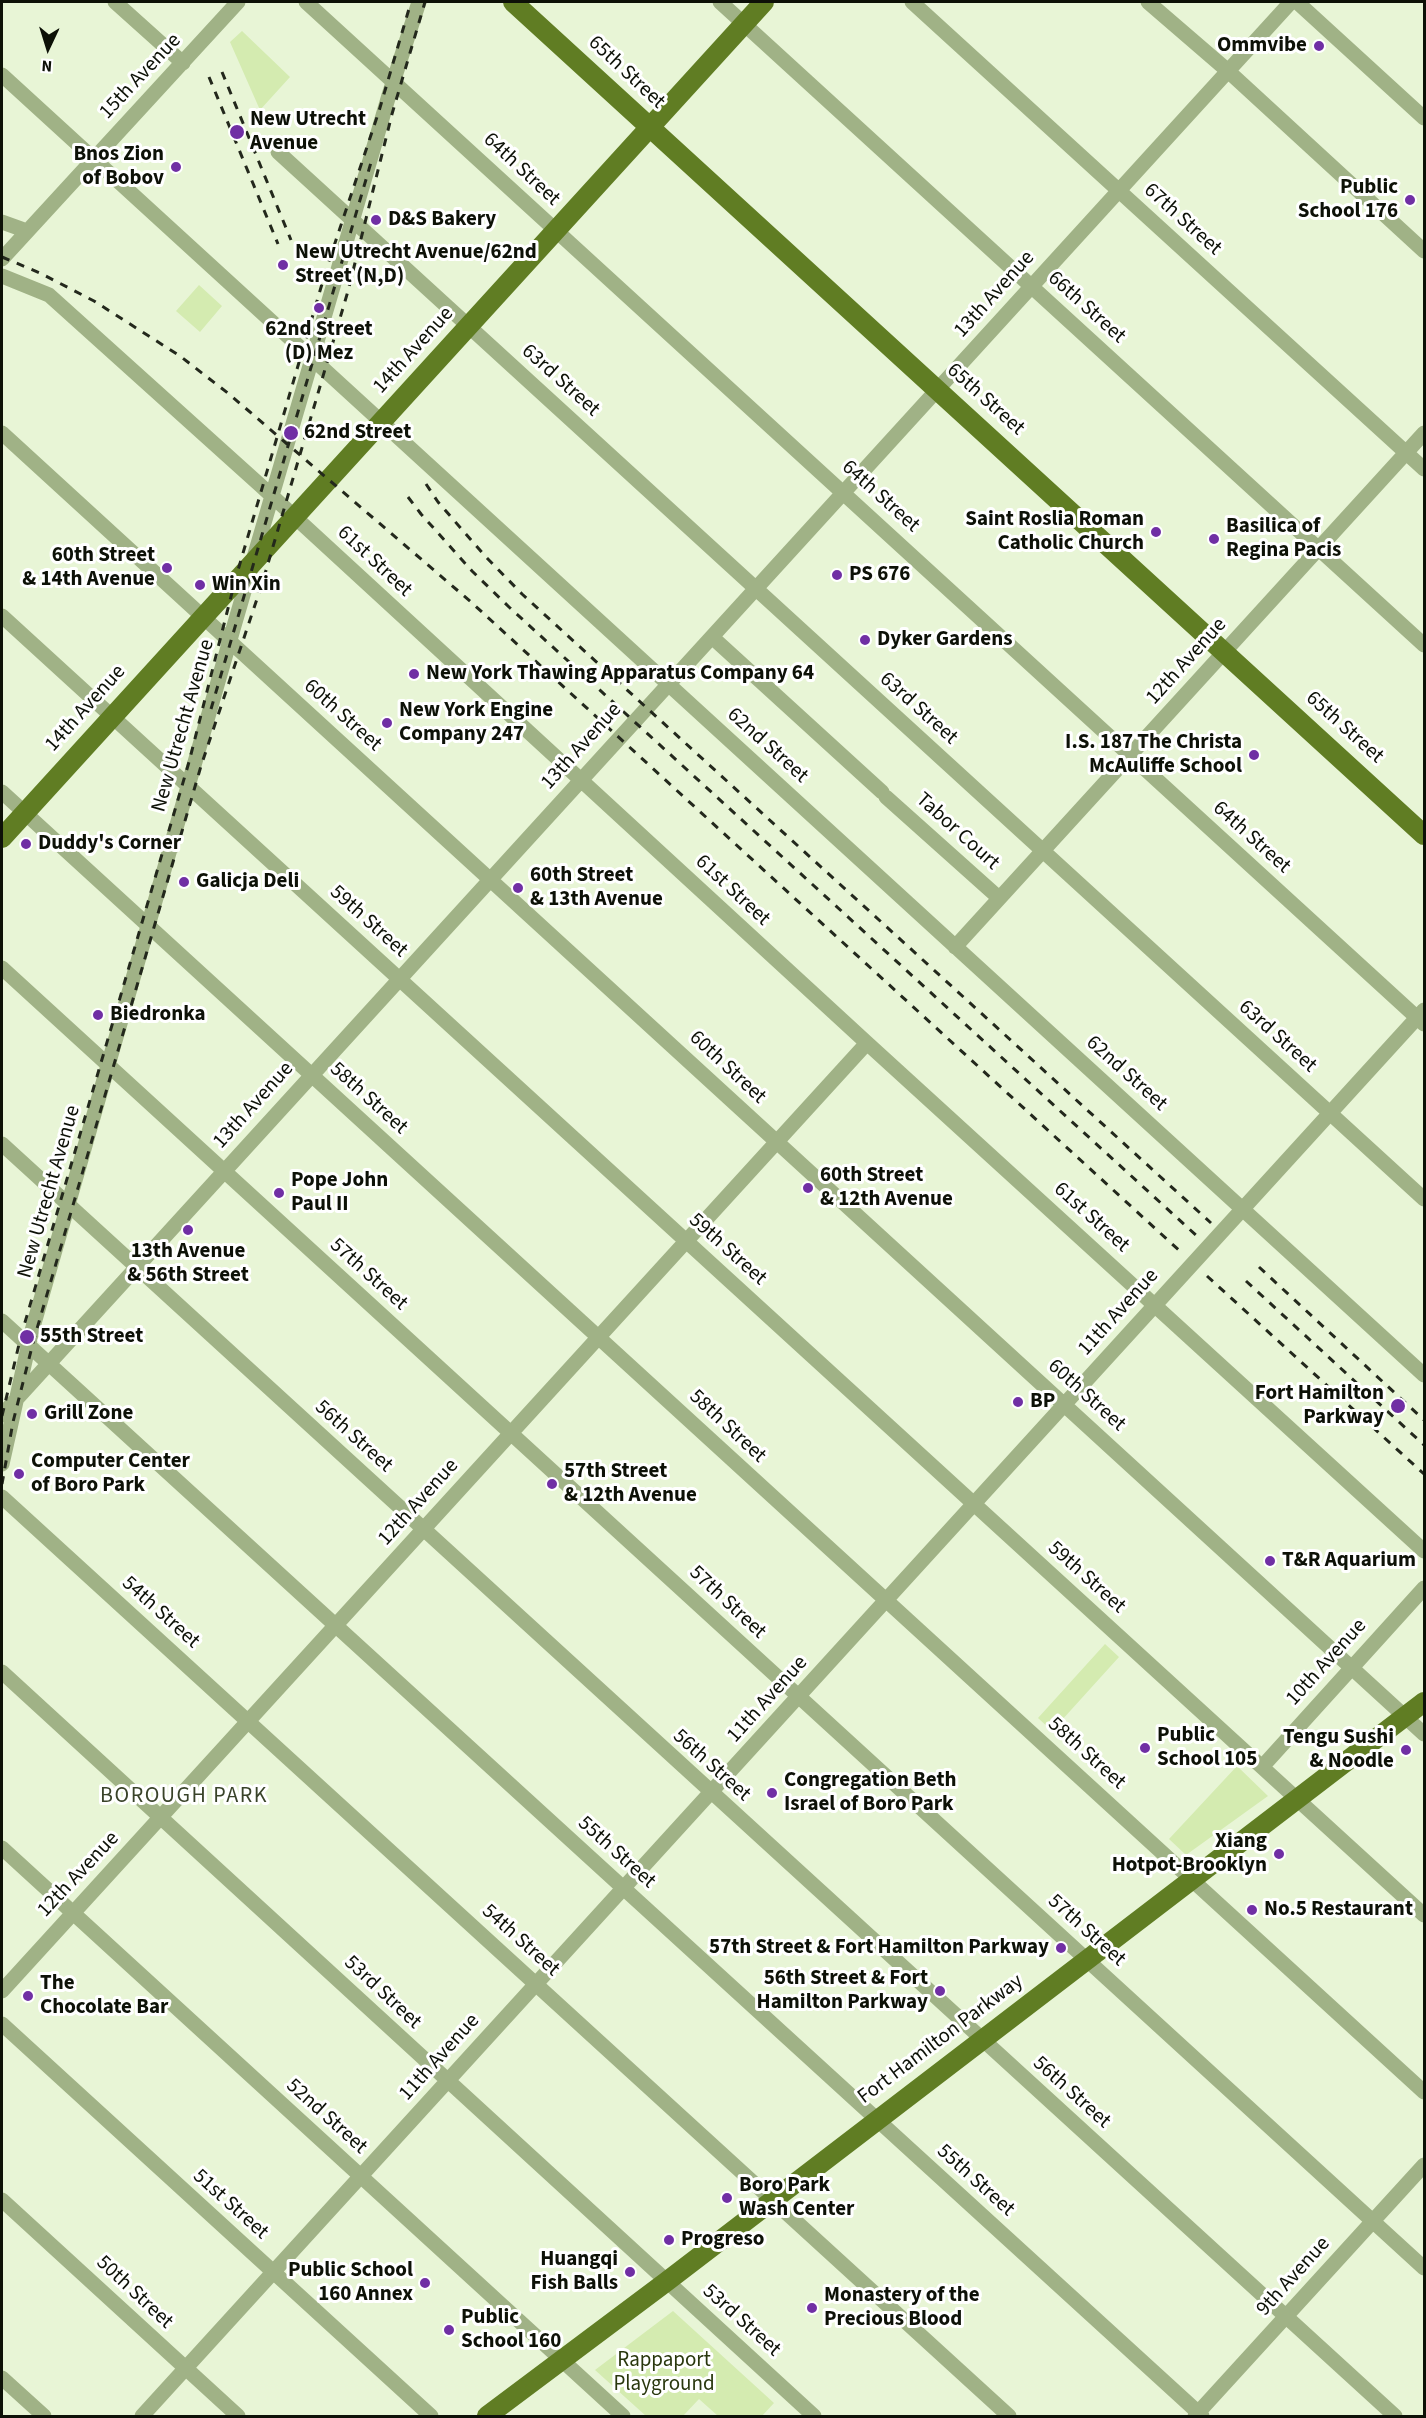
<!DOCTYPE html>
<html>
<head>
<meta charset="utf-8">
<style>
  body { margin:0 }
  #map { position:relative; width:1426px; height:2418px; overflow:hidden; background:#e8f5d6; font-family:"Source Sans 3",sans-serif }
  canvas { display:block }
  .frame { position:absolute; inset:0; border:3px solid #0d1107; pointer-events:none }
  .north { position:absolute; left:18px; top:18px; width:60px; height:60px; -webkit-text-stroke:4px #fff; paint-order:stroke; rotate:184deg; font-size:16px; font-weight:700; line-height:24px; text-align:center; color:#0d1107 }
  .north::after { content:''; display:block; margin:auto; width:21px; height:27px; background:#0d1107; clip-path:polygon(50% 0,100% 100%,50% 72%,0 100%) }
</style>
</head>
<body>
<div id="map">
<canvas width="1426" height="2418"></canvas>
<div class="frame"></div>
<div class="north">N</div>
</div>
<script>
const ctx = document.querySelector('canvas').getContext('2d');
ctx.lineJoin = 'round';
function paint(path, color) { ctx.fillStyle = color; ctx.fill(path, 'evenodd'); }
const toPath = rows => new Path2D(rows.map(r => 'M' + r).join(''));
function trace(path, color, width, dash) { ctx.strokeStyle = color; ctx.lineWidth = width; ctx.lineCap = dash ? 'butt' : 'round'; ctx.setLineDash(dash || []); ctx.stroke(path); }
function write(font, color, halo, rows, align = 'center') {
  ctx.font = font + ' "Source Sans 3",sans-serif'; ctx.lineWidth = 6; ctx.setLineDash([]); ctx.textBaseline = 'middle'; ctx.strokeStyle = halo; ctx.fillStyle = color; for (const [text, x, y, turn = 0] of rows) {
    ctx.save(); ctx.translate(x, y); ctx.rotate((+turn || 0) * Math.PI / 180); ctx.textAlign = isNaN(turn) ? turn : align; if (halo) ctx.strokeText(text, 0, 0); ctx.fillText(text, 0, 0); ctx.restore();
  }
}
paint(toPath([
  [242,31,290,77,260,110,230,42],
  [199,285,222,306,200,332,176,311],
  [1105,1644,1119,1657,1052,1731,1038,1718],
  [1237,1766,1268,1796,1186,1855,1169,1839],
  [673,2311,774,2403,762,2416,718,2416,699,2399,683,2416,646,2416,595,2370]
]), '#d4ebb0');
trace(toPath([
  [115,2,183,63],
  [306,2,1424,1024],
  [720,2,1424,645],
  [912,2,1424,469],
  [1148,2,1228,71,1424,251],
  [1297,2,1424,118],
  [2,75,1424,1375],
  [278,152,1424,1199],
  [2,222,27,231],
  [2,259,238,2],
  [2,276,49,295,260,485,867,1043,1424,1551],
  [2,433,1424,1734],
  [2,616,1424,1915],
  [712,637,882,792],
  [2,792,1424,2092],
  [886,797,999,898],
  [955,947,1424,433],
  [2,968,1424,2268],
  [2,1144,1395,2416],
  [2,1321,1202,2416],
  [2,1415,1291,2],
  [2,1464,31,1334,234,626,389,95,419,2],
  [2,1497,1009,2416],
  [2,1672,814,2416],
  [1262,1767,1424,1588],
  [2,1848,623,2416],
  [2,1991,867,1043],
  [2,2024,431,2416],
  [2,2200,238,2416],
  [2,2378,44,2416],
  [142,2416,1424,1010],
  [1195,2416,1424,2165]
]), '#a0b286', 15);
trace(toPath([
  [513,2,1424,835],
  [2,838,764,2],
  [487,2416,666,2282,1424,1702]
]), '#607d23', 20);
trace(toPath([
  [222,72,291,240],
  [209,77,278,244],
  [2,257,40,273,94,301,180,356,229,394,471,602,1182,1253],
  [426,484,438,502,486,557,522,594,1211,1223],
  [408,497,421,514,472,571,509,607,1198,1237],
  [211,709,372,159],
  [1259,1267,1424,1420],
  [1207,1276,1424,1474],
  [1246,1281,1424,1445],
  [2,1416,21,1336,189,762,236,577,327,267,379,111,411,2],
  [2,1484,13,1422,34,1339,201,766,262,584,348,291,392,114,425,2]
]), '#23281c', 3, [8, 8]);
for (const [x, y, r, color] of [
  [1319,46,6,"#702fa4"],
  [237,132,8,"#702fa4"],
  [176,167,6,"#702fa4"],
  [1410,200,6,"#702fa4"],
  [376,220,6,"#702fa4"],
  [283,265,6,"#702fa4"],
  [319,308,6,"#702fa4"],
  [291,433,8,"#702fa4"],
  [1156,532,6,"#702fa4"],
  [1214,539,6,"#702fa4"],
  [167,568,6,"#702fa4"],
  [837,575,6,"#702fa4"],
  [200,585,6,"#702fa4"],
  [865,640,6,"#702fa4"],
  [414,674,6,"#702fa4"],
  [387,723,6,"#702fa4"],
  [1254,755,6,"#702fa4"],
  [26,844,6,"#702fa4"],
  [184,882,6,"#702fa4"],
  [518,888,6,"#702fa4"],
  [98,1015,6,"#702fa4"],
  [808,1188,6,"#702fa4"],
  [279,1193,6,"#702fa4"],
  [188,1230,6,"#702fa4"],
  [27,1337,8,"#702fa4"],
  [1018,1402,6,"#702fa4"],
  [1398,1406,8,"#702fa4"],
  [32,1414,6,"#702fa4"],
  [19,1474,6,"#702fa4"],
  [552,1484,6,"#702fa4"],
  [1270,1561,6,"#702fa4"],
  [1145,1748,6,"#702fa4"],
  [1406,1750,6,"#702fa4"],
  [772,1793,6,"#702fa4"],
  [1279,1854,6,"#702fa4"],
  [1252,1910,6,"#702fa4"],
  [1061,1948,6,"#702fa4"],
  [940,1991,6,"#702fa4"],
  [28,1996,6,"#702fa4"],
  [727,2198,6,"#702fa4"],
  [669,2240,6,"#702fa4"],
  [630,2272,6,"#702fa4"],
  [425,2283,6,"#702fa4"],
  [812,2308,6,"#702fa4"],
  [449,2330,6,"#702fa4"]
]) { const dot = new Path2D(); dot.arc(x, y, r, 0, 2 * Math.PI); ctx.fillStyle = color; ctx.fill(dot); trace(dot, '#fff', 2); }
write('bold 21px', '#0d1107', '#fff', [
  ["Ommvibe",1307,46,"right"],
  ["New Utrecht",250,120],
  ["Avenue",250,144],
  ["Bnos Zion",164,155,"right"],
  ["of Bobov",164,179,"right"],
  ["Public",1398,188,"right"],
  ["School 176",1398,212,"right"],
  ["D&S Bakery",388,220],
  ["New Utrecht Avenue/62nd",295,253],
  ["Street (N,D)",295,277],
  ["62nd Street",319,330,"center"],
  ["(D) Mez",319,354,"center"],
  ["62nd Street",304,433],
  ["Saint Roslia Roman",1144,520,"right"],
  ["Catholic Church",1144,544,"right"],
  ["Basilica of",1226,527],
  ["Regina Pacis",1226,551],
  ["60th Street",155,556,"right"],
  ["& 14th Avenue",155,580,"right"],
  ["PS 676",849,575],
  ["Win Xin",212,585],
  ["Dyker Gardens",877,640],
  ["New York Thawing Apparatus Company 64",426,674],
  ["New York Engine",399,711],
  ["Company 247",399,735],
  ["I.S. 187 The Christa",1242,743,"right"],
  ["McAuliffe School",1242,767,"right"],
  ["Duddy's Corner",38,844],
  ["60th Street",530,876],
  ["& 13th Avenue",530,900],
  ["Galicja Deli",196,882],
  ["Biedronka",110,1015],
  ["60th Street",820,1176],
  ["& 12th Avenue",820,1200],
  ["Pope John",291,1181],
  ["Paul II",291,1205],
  ["13th Avenue",188,1252,"center"],
  ["& 56th Street",188,1276,"center"],
  ["55th Street",40,1337],
  ["Fort Hamilton",1384,1394,"right"],
  ["Parkway",1384,1418,"right"],
  ["BP",1030,1402],
  ["Grill Zone",44,1414],
  ["Computer Center",31,1462],
  ["of Boro Park",31,1486],
  ["57th Street",564,1472],
  ["& 12th Avenue",564,1496],
  ["T&R Aquarium",1282,1561],
  ["Public",1157,1736],
  ["School 105",1157,1760],
  ["Tengu Sushi",1394,1738,"right"],
  ["& Noodle",1394,1762,"right"],
  ["Congregation Beth",784,1781],
  ["Israel of Boro Park",784,1805],
  ["Xiang",1267,1842,"right"],
  ["Hotpot-Brooklyn",1267,1866,"right"],
  ["No.5 Restaurant",1264,1910],
  ["57th Street & Fort Hamilton Parkway",1049,1948,"right"],
  ["56th Street & Fort",928,1979,"right"],
  ["Hamilton Parkway",928,2003,"right"],
  ["The",40,1984],
  ["Chocolate Bar",40,2008],
  ["Boro Park",739,2186],
  ["Wash Center",739,2210],
  ["Progreso",681,2240],
  ["Huangqi",618,2260,"right"],
  ["Fish Balls",618,2284,"right"],
  ["Public School",413,2271,"right"],
  ["160 Annex",413,2295,"right"],
  ["Monastery of the",824,2296],
  ["Precious Blood",824,2320],
  ["Public",461,2318],
  ["School 160",461,2342]
], 'left');
write('21px', '#0d1107', '#fff', [
  ["65th Street",626,73,43],
  ["15th Avenue",141,77,-47],
  ["64th Street",521,170,43],
  ["67th Street",1182,220,42],
  ["13th Avenue",995,295,-48],
  ["66th Street",1086,308,42],
  ["14th Avenue",414,351,-48],
  ["63rd Street",560,381,42],
  ["65th Street",985,400,42],
  ["64th Street",880,497,42],
  ["61st Street",374,562,43],
  ["12th Avenue",1187,662,-48],
  ["14th Avenue",86,709,-48],
  ["63rd Street",918,709,42],
  ["60th Street",342,716,42],
  ["New Utrecht Avenue",184,726,-74],
  ["65th Street",1344,728,42],
  ["62nd Street",767,746,42],
  ["13th Avenue",582,747,-48],
  ["Tabor Court",957,832,42],
  ["64th Street",1251,838,42],
  ["61st Street",732,891,43],
  ["59th Street",368,922,42],
  ["63rd Street",1277,1037,42],
  ["60th Street",727,1068,43],
  ["62nd Street",1126,1074,42],
  ["58th Street",368,1099,42],
  ["13th Avenue",254,1106,-48],
  ["New Utrecht Avenue",50,1192,-74],
  ["61st Street",1091,1218,42],
  ["59th Street",727,1250,42],
  ["57th Street",368,1275,42],
  ["11th Avenue",1119,1313,-48],
  ["60th Street",1086,1396,42],
  ["58th Street",727,1427,43],
  ["56th Street",353,1437,42],
  ["12th Avenue",419,1503,-48],
  ["59th Street",1086,1578,42],
  ["57th Street",727,1603,43],
  ["54th Street",160,1613,42],
  ["10th Avenue",1327,1663,-48],
  ["11th Avenue",768,1700,-48],
  ["58th Street",1086,1754,42],
  ["56th Street",711,1766,42],
  ["55th Street",616,1853,42],
  ["12th Avenue",79,1875,-47],
  ["57th Street",1086,1931,42],
  ["54th Street",520,1941,42],
  ["53rd Street",382,1993,43],
  ["Fort Hamilton Parkway",941,2040,-37],
  ["11th Avenue",440,2058,-48],
  ["56th Street",1071,2093,42],
  ["52nd Street",326,2117,42],
  ["55th Street",975,2181,42],
  ["51st Street",230,2205,42],
  ["9th Avenue",1294,2277,-48],
  ["50th Street",134,2293,43],
  ["53rd Street",741,2321,42]
]);
write('21px', '#29370d', '#fff', [
  ["Rappaport",664,2361],
  ["Playground",664,2385]
]);
ctx.letterSpacing = '1.5px';
write('22px', '#394329', '#fff', [
  ["BOROUGH PARK",184,1797]
]);
ctx.letterSpacing = '0px';
</script>
</body>
</html>
